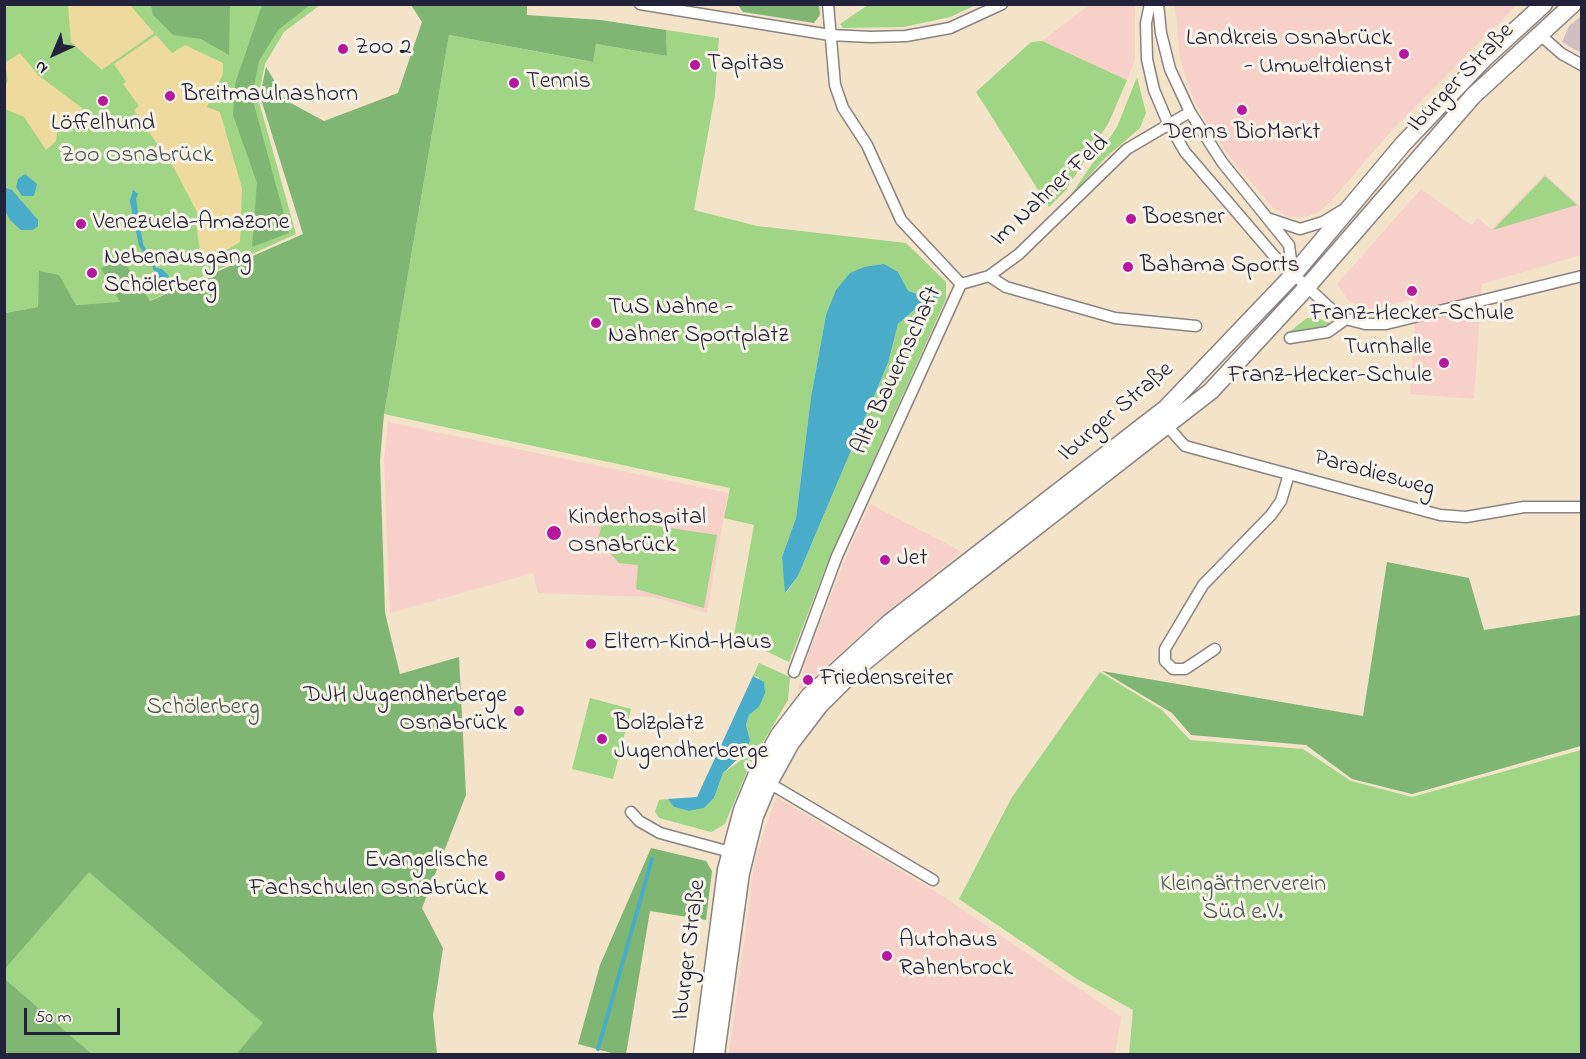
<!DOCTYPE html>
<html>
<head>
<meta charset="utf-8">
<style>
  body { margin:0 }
  #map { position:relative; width:1586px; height:1059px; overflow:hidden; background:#f2e3c9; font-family:"Indie Flower",sans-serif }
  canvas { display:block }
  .frame { position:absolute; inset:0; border:6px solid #22223b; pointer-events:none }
  .north { position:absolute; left:24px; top:24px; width:60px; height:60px; -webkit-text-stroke:4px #f7f3e8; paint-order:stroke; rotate:224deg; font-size:16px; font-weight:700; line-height:24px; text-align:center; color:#22223b }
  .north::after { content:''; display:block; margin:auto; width:21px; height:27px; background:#22223b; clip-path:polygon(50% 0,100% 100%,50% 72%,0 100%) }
  .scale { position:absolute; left:24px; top:1008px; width:96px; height:27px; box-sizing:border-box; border:3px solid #22223b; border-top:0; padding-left:8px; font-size:18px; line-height:21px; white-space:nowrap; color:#22223b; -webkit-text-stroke:4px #f7f3e8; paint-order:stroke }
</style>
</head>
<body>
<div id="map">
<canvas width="1586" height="1059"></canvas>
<div class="frame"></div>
<div class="north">N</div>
<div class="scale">50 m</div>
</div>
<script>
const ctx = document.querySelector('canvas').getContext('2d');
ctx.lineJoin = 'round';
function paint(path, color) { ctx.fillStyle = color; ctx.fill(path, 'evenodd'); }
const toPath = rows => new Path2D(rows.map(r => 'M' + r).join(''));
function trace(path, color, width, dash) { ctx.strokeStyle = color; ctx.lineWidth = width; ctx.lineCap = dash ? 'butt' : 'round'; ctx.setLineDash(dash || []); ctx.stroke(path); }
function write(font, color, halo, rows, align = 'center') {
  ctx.font = font + ' "Indie Flower",sans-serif'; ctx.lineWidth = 6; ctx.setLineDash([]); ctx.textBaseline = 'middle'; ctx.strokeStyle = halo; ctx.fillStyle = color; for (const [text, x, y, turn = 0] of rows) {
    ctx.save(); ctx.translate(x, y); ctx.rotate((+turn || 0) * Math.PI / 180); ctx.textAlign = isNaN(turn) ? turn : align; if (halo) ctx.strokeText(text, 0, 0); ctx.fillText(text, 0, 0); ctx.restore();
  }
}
paint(toPath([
  [1089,5,1135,5,1135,59,1127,80,1042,41],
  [1175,5,1175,4,1517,5,1393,129,1332,200,1319,212,1306,217,1288,217,1274,209,1229,156,1206,123,1191,93,1180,59],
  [1545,174,1581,207,1581,255,1482,284,1474,399,1410,394,1417,298,1370,310,1348,300,1337,284,1421,189,1471,225,1478,218,1491,229],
  [388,422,728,493,707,613,653,597,538,593,533,573,390,613,384,461],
  [870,504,962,552,884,614,798,691,805,663,844,562],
  [776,797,941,895,1121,1017,1115,1054,729,1054,755,860]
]), '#f7d0c9');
paint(toPath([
  [1581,16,1581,53,1562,42,1569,26]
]), '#d2bec1');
paint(toPath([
  [5,5,320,5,284,32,265,64,258,98,296,234,149,301,38,307,5,313],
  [868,5,868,4,976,5,950,17,904,27,843,28,840,24],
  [666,30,719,38,715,95,694,210,757,226,906,243,946,282,946,299,831,554,789,662,734,636,754,525,724,518,730,488,384,414,449,35,592,62,596,44,667,56],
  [898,272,907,291,937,297,914,310,898,324,888,363,798,576,786,593,782,557,796,518,811,397,826,315],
  [1042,41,1127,80,1109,122,1066,190,1049,207,976,92,1031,42],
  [1137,77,1146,113,1140,128,1105,158,1067,201,1117,127],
  [1545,176,1577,205,1493,230],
  [1307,318,1320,319,1330,323,1325,327,1289,332],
  [603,518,717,535,704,608,636,589,638,565,619,563,598,540],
  [759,663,790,677,788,700,750,764,725,824,711,832,659,818,655,812,659,800,668,799,674,807,689,811,704,808,714,798,723,773,740,761,750,740,746,725,749,715,759,707,759,677,753,676],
  [1100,672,1162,710,1190,740,1303,749,1351,781,1412,797,1581,750,1581,1054,1129,1054,1133,1010,1077,979,959,899,1012,797],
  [590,698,631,709,613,779,572,769],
  [89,871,264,1023,236,1054,92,1054,5,979,5,969]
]), '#a0d586');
paint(toPath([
  [151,5,230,5,229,55,201,39,173,35,153,15],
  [262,5,310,5,278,30,259,61,252,97,289,233,252,247,257,183,233,115,235,84],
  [411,5,527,5,527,15,601,20,666,30,667,56,596,44,593,62,449,35,384,414,380,460,385,613,400,674,459,657,466,795,422,908,443,948,433,1015,437,1054,236,1054,263,1023,89,872,5,969,5,313,38,307,39,271,59,275,76,305,120,302,101,268,123,260,150,301,303,234,260,96,266,67,287,101,324,121,398,93,422,22],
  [738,5,819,5,820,15,814,23,743,12],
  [1387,562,1469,578,1484,630,1581,615,1581,746,1412,794,1352,779,1306,745,1191,735,1172,713,1102,671,1363,716],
  [651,848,706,861,712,871,706,920,650,911,626,1054,615,1054,578,1044,600,965],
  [5,979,92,1054,5,1054]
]), '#80b673');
paint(toPath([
  [68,5,130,5,154,33,102,70,71,42],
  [156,35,172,53,185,45,223,63,223,74,207,107,220,112,242,188,240,242,202,265,196,223,198,214,175,170,134,110,139,106,123,84,126,82,114,64],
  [20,53,38,75,82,108,68,131,63,128,57,133,56,141,46,150,24,117,5,109,4,87,8,81,5,63]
]), '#eeda9e');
paint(toPath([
  [25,174,37,184,34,196,22,196,16,187,18,179],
  [6,188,12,190,38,220,38,226,33,230,21,230,10,220,5,211],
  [133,190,138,194,136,199,143,244,156,268,162,269,169,276,164,281,154,279,155,274,151,263,139,246,130,201],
  [884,264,898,272,908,291,919,294,931,289,936,291,938,297,914,310,898,324,888,363,798,576,785,593,782,557,796,518,811,397,826,315,836,290,850,273,864,267],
  [753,676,764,682,765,693,759,707,749,715,746,725,750,740,747,750,723,773,714,798,704,808,689,811,674,807,668,799,697,797]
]), '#49acc8');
trace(toPath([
  [598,1049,652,859]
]), '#49acc8', 4);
const minor = toPath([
  [640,4,830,35,871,37,906,36,950,28,1002,4],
  [828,4,835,85,843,108,867,145,901,220,961,284],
  [1150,4,1146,23,1147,59,1154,90,1168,123,1185,152,1275,257,1331,309,1346,319,1365,324,1386,324,1582,276],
  [1158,4,1161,33,1170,69,1190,112,1222,162,1289,245,1293,275],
  [1539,34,1562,54,1582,65],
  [1270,219,1300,229,1323,222,1341,211],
  [989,276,1006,287,1115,318,1196,326],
  [961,284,989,276,1019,254,1127,149,1190,112],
  [1290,338,1328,332,1346,319],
  [1167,426,1185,446,1440,515,1466,517,1524,507,1582,507],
  [1215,649,1185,669,1173,669,1165,661,1165,649,1203,585,1271,515,1281,501,1289,474],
  [794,672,837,556,961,284],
  [769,783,933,880],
  [631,812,639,821,660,833,734,853]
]);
const primary = toPath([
  [702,1054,726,870,742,810,756,776,779,735,809,696,890,622,1166,408,1293,275,1403,144,1485,58,1544,4],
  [716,1054,741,873,755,816,769,783,791,743,820,705,855,670,900,633,1211,391,1307,287,1473,96,1573,4]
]);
trace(minor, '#8a8282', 13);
trace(primary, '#8a8282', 19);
trace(minor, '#fff', 10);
trace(primary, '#fff', 16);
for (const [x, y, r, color] of [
  [343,49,6,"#b5179e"],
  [1404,54,6,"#b5179e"],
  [695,65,6,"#b5179e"],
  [514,83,6,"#b5179e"],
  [170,96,6,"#b5179e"],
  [103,101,6,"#b5179e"],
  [1242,110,6,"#b5179e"],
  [1131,219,6,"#b5179e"],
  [81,224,6,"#b5179e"],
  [1128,267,6,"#b5179e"],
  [92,273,6,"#b5179e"],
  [1412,291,6,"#b5179e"],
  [596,323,6,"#b5179e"],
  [1444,363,6,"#b5179e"],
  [554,533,8,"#b5179e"],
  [885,560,6,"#b5179e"],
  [591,644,6,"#b5179e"],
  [808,680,6,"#b5179e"],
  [519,711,6,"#b5179e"],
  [602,739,6,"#b5179e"],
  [500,876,6,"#b5179e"],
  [887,956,6,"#b5179e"]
]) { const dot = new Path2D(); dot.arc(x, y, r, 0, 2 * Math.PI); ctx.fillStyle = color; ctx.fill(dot); trace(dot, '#f7f3e8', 2); }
write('24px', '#22223b', '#f7f3e8', [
  ["Landkreis Osnabrück",1392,40,"right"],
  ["- Umweltdienst",1392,68,"right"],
  ["Zoo 2",355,49],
  ["Tapitas",707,65],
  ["Tennis",526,83],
  ["Breitmaulnashorn",182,96],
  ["Löffelhund",103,125,"center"],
  ["Denns BioMarkt",1242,134,"center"],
  ["Boesner",1143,219],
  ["Venezuela-Amazone",93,224],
  ["Nebenausgang",104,259],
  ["Schölerberg",104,287],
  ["Bahama Sports",1140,267],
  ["TuS Nahne -",608,309],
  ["Nahner Sportplatz",608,337],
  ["Franz-Hecker-Schule",1412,315,"center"],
  ["Turnhalle",1432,349,"right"],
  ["Franz-Hecker-Schule",1432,377,"right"],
  ["Kinderhospital",568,519],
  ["Osnabrück",568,547],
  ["Jet",897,560],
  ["Eltern-Kind-Haus",603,644],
  ["Friedensreiter",820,680],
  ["DJH Jugendherberge",507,697,"right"],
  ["Osnabrück",507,725,"right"],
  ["Bolzplatz",614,725],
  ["Jugendherberge",614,753],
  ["Evangelische",488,862,"right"],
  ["Fachschulen Osnabrück",488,890,"right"],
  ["Autohaus",899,942],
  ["Rahenbrock",899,970]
], 'left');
write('24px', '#22223b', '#f7f3e8', [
  ["Iburger Straße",1462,79,-46],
  ["Im Nahner Feld",1051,192,-43],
  ["Alte Bauernschaft",898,371,-65],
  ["Iburger Straße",1117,413,-40],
  ["Paradiesweg",1374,475,15],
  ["Iburger Straße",691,950,-83]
]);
write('24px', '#485852', '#f7f3e8', [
  ["Zoo Osnabrück",137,157],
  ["Schölerberg",203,709],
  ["Kleingärtnerverein",1243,886],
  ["Süd e.V.",1243,914]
]);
</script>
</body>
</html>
